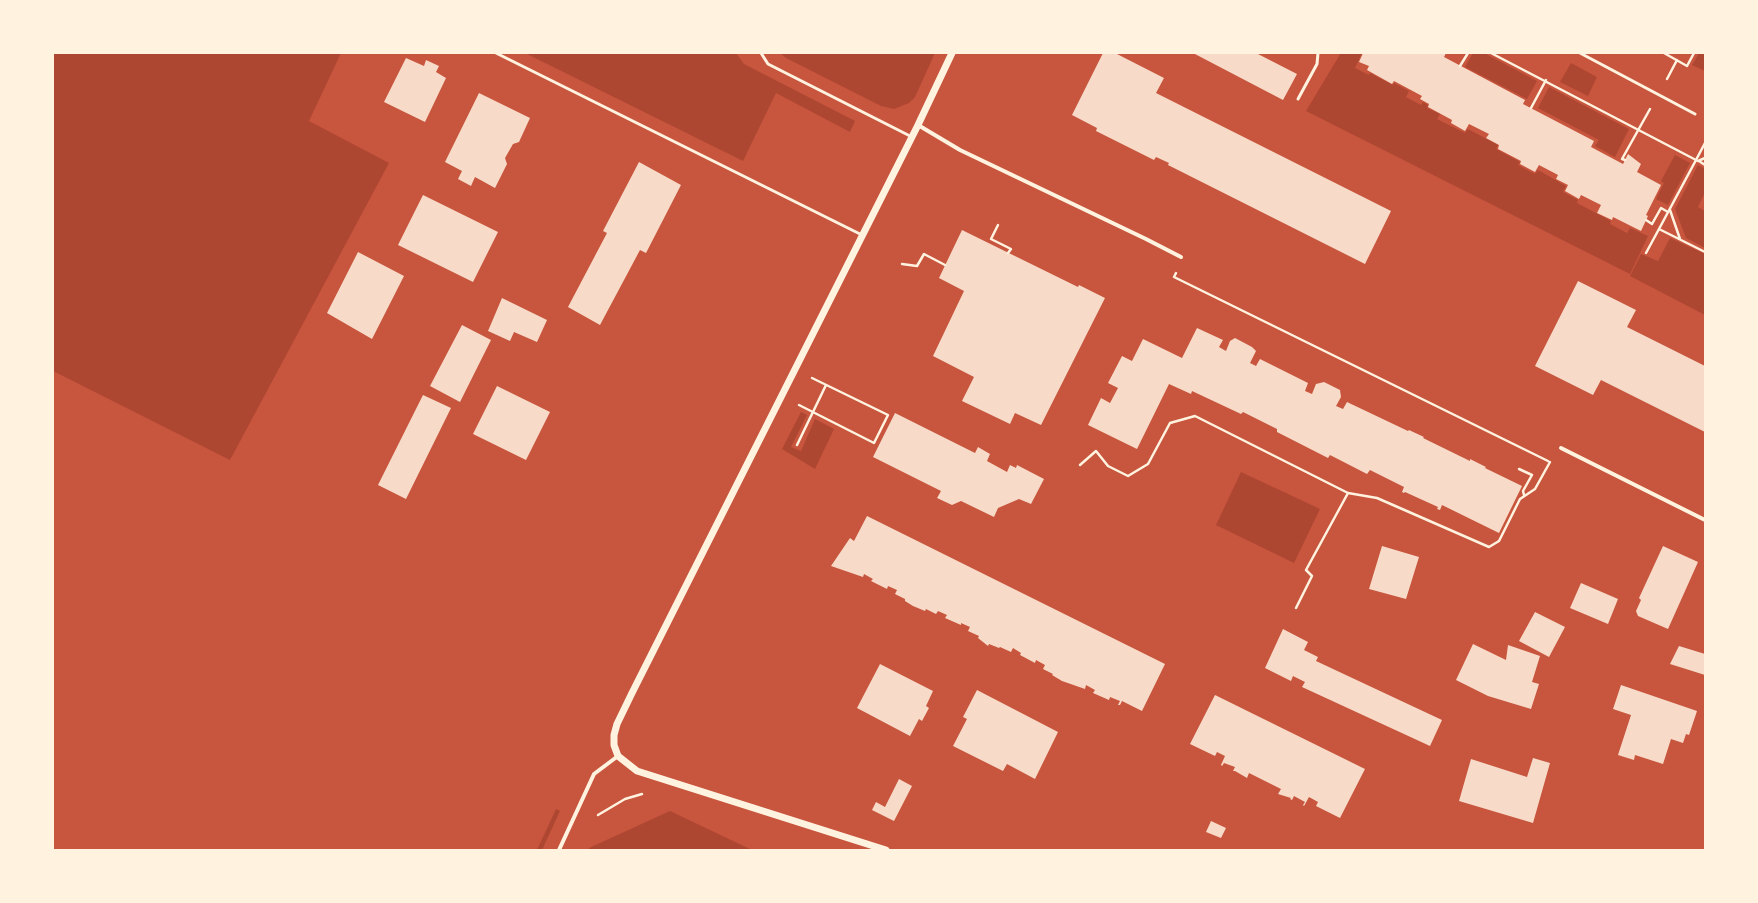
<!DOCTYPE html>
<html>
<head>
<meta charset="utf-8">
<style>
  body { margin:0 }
  #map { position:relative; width:1758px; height:903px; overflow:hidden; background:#c8553d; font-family:Signika,sans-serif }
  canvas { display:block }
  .frame { position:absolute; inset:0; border:54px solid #fff3e0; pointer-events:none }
</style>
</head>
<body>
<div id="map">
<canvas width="1758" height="903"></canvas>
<div class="frame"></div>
</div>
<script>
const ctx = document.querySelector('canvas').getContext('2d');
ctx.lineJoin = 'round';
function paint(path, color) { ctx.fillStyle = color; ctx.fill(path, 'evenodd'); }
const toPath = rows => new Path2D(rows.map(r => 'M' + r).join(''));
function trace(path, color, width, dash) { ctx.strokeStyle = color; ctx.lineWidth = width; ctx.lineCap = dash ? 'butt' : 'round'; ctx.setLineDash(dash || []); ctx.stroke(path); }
paint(toPath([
  [53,53,341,53,309,121,389,163,230,460,53,371],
  [525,53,736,53,744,64,855,121,850,132,776,93,743,161],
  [780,53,935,53,915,97,909,103,894,109,881,106,786,58],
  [1340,53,1362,53,1355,68,1369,75,1370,73,1393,85,1394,83,1409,91,1406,97,1421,105,1423,102,1428,105,1427,108,1440,114,1437,119,1465,133,1468,129,1498,145,1496,149,1520,162,1518,165,1535,174,1538,170,1566,186,1563,192,1578,200,1577,203,1611,221,1610,224,1627,233,1630,228,1648,236,1630,274,1306,111,1339,56],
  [1473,53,1484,53,1537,81,1527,99,1465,67],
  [1699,53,1705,53,1705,71,1692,65],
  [1571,63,1597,77,1588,96,1560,82],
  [1549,87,1629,129,1615,157,1595,146,1599,140,1538,108],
  [1675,155,1690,163,1668,205,1656,199,1664,183,1661,181],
  [1698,165,1705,169,1705,192,1698,207,1705,211,1705,248,1686,238,1675,209],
  [1670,238,1705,254,1705,315,1630,276,1641,254,1658,261],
  [801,412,807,415,791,447,801,451,815,419,834,429,815,469,782,449],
  [1241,472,1320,509,1294,563,1216,525],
  [556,809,560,811,542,850,537,850],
  [670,811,752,850,589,850,589,848]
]), '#ae4732');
paint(toPath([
  [1103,53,1115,53,1164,78,1156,93,1391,211,1365,264,1168,165,1169,163,1156,157,1154,160,1096,131,1097,128,1072,115],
  [1193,53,1256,53,1297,74,1283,100],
  [1363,53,1446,53,1444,57,1525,100,1523,104,1594,141,1591,147,1623,164,1628,154,1641,164,1637,172,1661,185,1646,215,1648,216,1641,231,1613,217,1612,220,1597,213,1601,205,1581,195,1579,199,1565,191,1568,185,1556,179,1558,175,1539,165,1535,172,1520,164,1521,161,1498,149,1499,145,1486,138,1489,134,1469,124,1465,131,1451,123,1452,120,1428,107,1429,104,1420,99,1422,96,1394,81,1392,84,1367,70,1369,66,1359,62],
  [406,58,424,66,426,60,439,66,436,72,446,78,425,122,384,102],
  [479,93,530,118,519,142,513,144,505,158,507,164,495,188,475,177,471,186,458,179,462,171,445,162],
  [639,162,681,185,646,253,640,250,600,325,568,307,607,233,603,231],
  [423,195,498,232,473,282,398,245],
  [962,230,1078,287,1079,285,1105,298,1041,425,1015,413,1010,424,962,401,974,377,933,356,964,291,939,278],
  [358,252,404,276,372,339,327,313],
  [1578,281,1636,310,1627,327,1705,366,1705,432,1601,380,1593,395,1535,366],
  [502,298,547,320,537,342,514,332,510,341,488,331],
  [462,325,491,340,460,402,430,386],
  [1197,328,1223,340,1219,347,1226,351,1230,341,1235,338,1252,347,1256,351,1250,363,1256,366,1260,359,1308,383,1305,391,1312,394,1316,384,1324,382,1340,390,1341,397,1336,406,1343,409,1347,402,1408,431,1409,430,1424,437,1423,438,1470,461,1470,459,1486,467,1485,468,1522,486,1499,533,1442,505,1440,510,1437,509,1438,507,1405,492,1404,493,1402,492,1404,487,1370,470,1367,474,1330,455,1328,458,1277,432,1277,429,1243,412,1241,414,1192,391,1191,394,1169,384,1137,449,1088,425,1101,398,1110,403,1118,388,1108,383,1122,356,1132,361,1143,339,1182,358],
  [497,386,550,412,526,460,473,434],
  [423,395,451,408,406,499,378,485],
  [895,413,975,453,978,447,990,454,987,461,1007,472,1010,465,1016,468,1017,465,1044,479,1031,504,1019,499,998,508,994,517,961,501,952,505,937,498,941,491,873,457],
  [867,516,1165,664,1142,711,1122,701,1120,705,1118,705,1120,701,1110,697,1109,700,1093,693,1095,690,1086,685,1085,689,1062,681,1052,675,1053,674,1043,669,1045,665,1036,660,1035,663,1020,655,1021,653,1013,648,1011,652,1000,647,999,648,989,644,988,646,978,638,979,636,968,631,970,627,961,623,961,625,945,618,947,615,938,611,936,614,926,609,925,611,913,606,905,601,905,599,895,594,897,590,888,586,887,589,871,581,873,579,864,574,863,577,831,566,850,538,854,541],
  [1382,546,1419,557,1406,599,1369,589],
  [1663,546,1698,562,1668,629,1638,616,1636,611,1641,600,1639,598],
  [1581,583,1618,599,1608,624,1570,608],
  [1535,612,1565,627,1549,657,1519,641],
  [1283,629,1308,642,1304,650,1318,657,1316,661,1442,720,1430,746,1302,687,1305,682,1293,676,1291,681,1265,668],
  [1473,644,1506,660,1508,645,1540,656,1532,682,1539,684,1531,709,1488,696,1456,680],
  [1679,646,1705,654,1705,675,1670,664],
  [880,664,933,691,926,706,929,708,922,721,919,719,910,736,857,708],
  [1621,685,1697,711,1689,735,1686,734,1683,743,1671,739,1663,764,1635,755,1634,760,1618,755,1631,715,1613,709],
  [977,690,1058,732,1035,779,1007,764,1003,771,953,746,967,719,963,717],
  [1215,695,1365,769,1340,818,1316,806,1318,802,1309,797,1304,806,1303,805,1305,802,1294,796,1292,800,1290,799,1291,798,1278,794,1281,789,1249,773,1247,778,1235,771,1233,771,1235,767,1224,763,1222,766,1221,765,1225,756,1217,752,1215,756,1190,744],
  [1533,758,1550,763,1533,823,1459,801,1471,759,1527,777],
  [899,779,912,786,894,821,872,810,876,802,885,807],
  [1211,821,1226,828,1221,838,1206,832]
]), '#f7dbc8');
trace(toPath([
  [1491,53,1696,160,1705,143],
  [1664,53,1687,66,1694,53],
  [1460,66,1468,53],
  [1667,79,1677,60],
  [1531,108,1546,80],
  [1625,160,1622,159,1650,109],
  [1699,161,1705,165],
  [1670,210,1680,239],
  [1646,220,1652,224,1661,208,1668,212],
  [998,225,991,239,1011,249,1008,253],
  [1659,229,1696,160,1698,161,1705,158],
  [1646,253,1659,229,1705,252],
  [902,264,917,266,924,254,945,265],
  [1176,273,1174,277,1548,461],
  [799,405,874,443,888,415,812,378],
  [797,445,826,385],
  [1080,465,1096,451,1108,466,1128,476,1148,464,1170,423,1195,416,1348,493,1377,498,1489,547,1499,541,1520,499,1535,489,1550,462],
  [1519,469,1532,475,1523,491,1524,495],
  [1296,608,1312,576,1306,570,1348,493],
  [598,815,625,799,642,794]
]), '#fff3e0', 2.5);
trace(toPath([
  [496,53,862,235],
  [761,53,768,64,912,137],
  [1580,53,1695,114],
  [1298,99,1317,64,1318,53]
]), '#fff3e0', 3);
trace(toPath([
  [918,125,960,150,1146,239,1181,257],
  [1561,448,1705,520],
  [559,850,594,774,618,756]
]), '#fff3e0', 4);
trace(toPath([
  [886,850,637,771,618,756,614,745,614,735,617,724,632,693,918,125,952,53]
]), '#fff3e0', 7);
</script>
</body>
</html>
